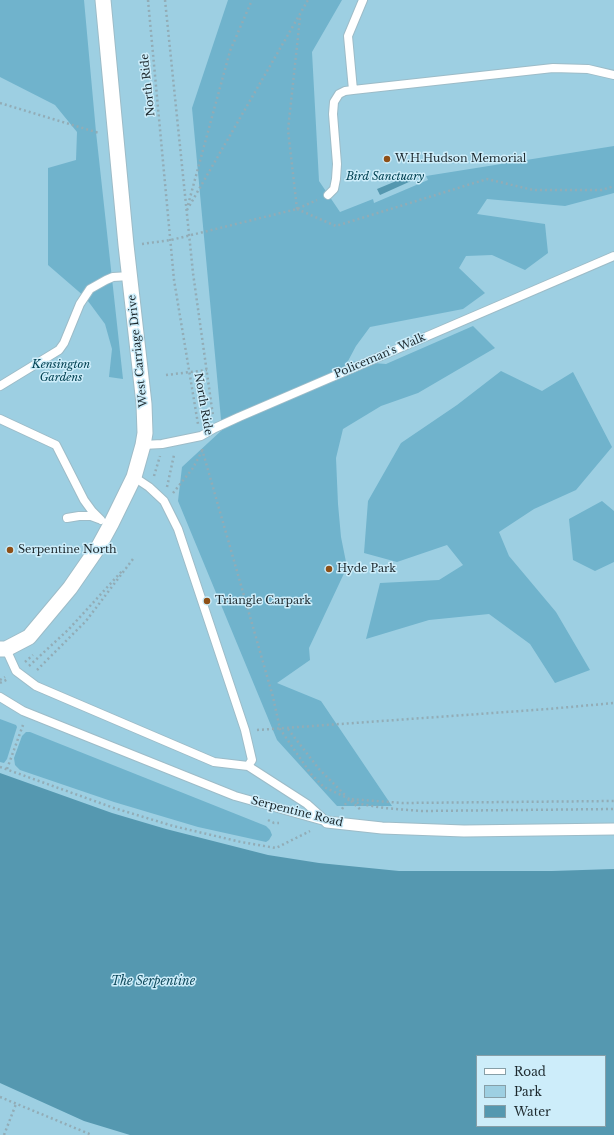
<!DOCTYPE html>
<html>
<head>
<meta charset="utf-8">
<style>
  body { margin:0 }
  #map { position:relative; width:614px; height:1135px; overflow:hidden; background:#cdedfa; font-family:"Libre Baskerville",serif }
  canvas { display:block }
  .legend { position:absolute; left:476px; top:1055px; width:130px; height:72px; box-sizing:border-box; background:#cdedfa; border:1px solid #879fa8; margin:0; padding:5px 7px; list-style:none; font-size:12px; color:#1d292e }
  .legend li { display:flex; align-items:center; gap:8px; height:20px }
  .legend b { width:20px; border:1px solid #879fa8 }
</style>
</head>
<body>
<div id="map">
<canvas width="614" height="1135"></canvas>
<ul class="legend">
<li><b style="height:5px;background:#fff"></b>Road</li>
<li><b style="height:11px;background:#9dcfe2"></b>Park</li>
<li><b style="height:11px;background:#5598b0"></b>Water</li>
</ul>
</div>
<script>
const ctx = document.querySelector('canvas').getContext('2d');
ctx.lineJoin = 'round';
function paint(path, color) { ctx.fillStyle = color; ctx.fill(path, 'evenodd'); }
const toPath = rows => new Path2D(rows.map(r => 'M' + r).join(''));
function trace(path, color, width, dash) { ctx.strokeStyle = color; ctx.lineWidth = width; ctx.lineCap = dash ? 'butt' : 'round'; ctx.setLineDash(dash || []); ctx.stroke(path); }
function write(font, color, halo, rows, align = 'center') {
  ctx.font = font + ' "Libre Baskerville",serif'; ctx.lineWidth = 3; ctx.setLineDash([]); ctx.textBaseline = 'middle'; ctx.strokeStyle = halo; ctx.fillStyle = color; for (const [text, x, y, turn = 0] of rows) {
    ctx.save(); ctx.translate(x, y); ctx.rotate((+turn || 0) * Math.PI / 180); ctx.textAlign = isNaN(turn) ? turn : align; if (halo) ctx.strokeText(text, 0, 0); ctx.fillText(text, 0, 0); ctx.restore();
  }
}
paint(toPath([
  [0,0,614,0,614,1135,0,1135],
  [477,1056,605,1056,605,1126,477,1126]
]), '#9dcfe2');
paint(toPath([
  [0,0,84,0,96,132,123,379,109,377,112,349,105,324,85,297,48,265,48,168,76,160,77,132,55,105,0,77],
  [228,0,342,0,312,52,319,181,340,212,373,199,374,203,428,180,426,176,614,146,614,193,565,206,487,199,477,214,545,224,548,253,525,270,492,255,466,256,459,268,485,293,463,309,370,327,356,346,348,361,386,364,473,326,495,348,418,393,381,406,343,429,336,458,338,504,341,537,347,567,309,648,310,660,277,683,321,701,392,806,337,806,277,740,178,501,182,467,222,430,192,108],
  [501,371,542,391,573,372,612,447,576,490,534,509,499,532,509,556,556,612,590,670,555,683,530,644,489,614,429,620,366,639,380,583,439,580,463,565,447,545,397,562,364,553,368,501,401,443,457,405],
  [602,501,614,511,614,562,595,571,573,560,569,519],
  [0,719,16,725,17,727,7,759,4,763,0,762],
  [26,732,30,732,266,826,270,830,272,835,269,840,266,842,198,827,114,802,20,770,15,765,14,758,22,736]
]), '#70b3cc');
paint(toPath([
  [418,172,420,177,380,195,377,189],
  [0,773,112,813,166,829,268,855,319,863,399,871,552,871,614,869,614,1135,130,1135,84,1121,0,1083],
  [477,1056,605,1056,605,1126,477,1126]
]), '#5598b0');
const service = toPath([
  [363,0,348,36,353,90,553,68,588,69,614,75],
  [328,195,334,189,336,179,337,164,333,114,334,102,339,94,345,91,353,90],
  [0,386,59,350,64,343,80,304,90,289,106,280,113,277,130,276],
  [0,419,56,445,84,500,92,511,101,520],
  [143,445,162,444,201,436,215,428,239,417,614,256],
  [134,477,149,487,164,501,178,529,245,730,252,760,248,766],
  [67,518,79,516,91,516,99,519],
  [6,649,16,671,36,686,214,762,248,766,307,804,327,822],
  [0,697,23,711,235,796,324,821]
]);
const pedestrian = toPath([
  [327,822,382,828,464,831,614,829]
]);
const minor = toPath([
  [0,649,6,649,29,637,70,588,99,546,111,524,134,477,143,445,145,433,144,404,126,245,103,0]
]);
trace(service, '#9dbcc8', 10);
trace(pedestrian, '#9dbcc8', 13);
trace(minor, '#9dbcc8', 17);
trace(toPath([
  [148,0,174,280,198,424],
  [165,0,193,273,213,416],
  [0,103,99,133],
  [188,205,230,51,252,0],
  [297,209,336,226,487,179,533,190,602,190,614,186],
  [297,209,288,130,300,18],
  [187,210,308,0],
  [142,244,171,240,297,209,317,200],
  [166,375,207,370],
  [202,449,273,697,280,729,311,774,324,787,360,804,384,808,421,811,614,809],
  [154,476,160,456],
  [167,487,174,455],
  [173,493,193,468,202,451],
  [25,662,33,655],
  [29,666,69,629,122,571],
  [37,670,86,621,133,559],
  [0,680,5,677],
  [0,683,8,679],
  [288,729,319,769,347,797],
  [257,730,548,709,614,703],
  [0,767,114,808,173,826,241,842,276,848,310,831],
  [7,769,23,725],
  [351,801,362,811],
  [342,809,349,799,402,803,614,801],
  [268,820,274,823,279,823],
  [0,1097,92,1135],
  [4,1135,16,1104]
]), '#92acb6', 2.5, [2, 3]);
trace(service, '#fff', 8);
trace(pedestrian, '#fff', 11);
trace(minor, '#fff', 15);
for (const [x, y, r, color] of [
  [387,159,4,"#8f5017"],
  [10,550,4,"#8f5017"],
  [329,569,4,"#8f5017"],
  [207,601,4,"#8f5017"]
]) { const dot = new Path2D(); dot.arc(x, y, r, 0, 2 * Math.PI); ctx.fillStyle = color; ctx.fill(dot); trace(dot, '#cdedfa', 1.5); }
write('11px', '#1d292e', '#cdedfa', [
  ["North Ride",148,85,-96],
  ["West Carriage Drive",138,351,-96],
  ["Policeman's Walk",380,356,-23],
  ["North Ride",203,404,80],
  ["Serpentine Road",297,812,14]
]);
write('11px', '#1d292e', '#cdedfa', [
  ["W.H.Hudson Memorial",395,159],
  ["Serpentine North",18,550],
  ["Hyde Park",337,569],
  ["Triangle Carpark",215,601]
], 'left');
write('italic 11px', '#004051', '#cdedfa', [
  ["Bird Sanctuary",385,177],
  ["Kensington",61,365],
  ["Gardens",61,378]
]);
write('italic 12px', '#114b5d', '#cdedfa', [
  ["The Serpentine",153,982]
]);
</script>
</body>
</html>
